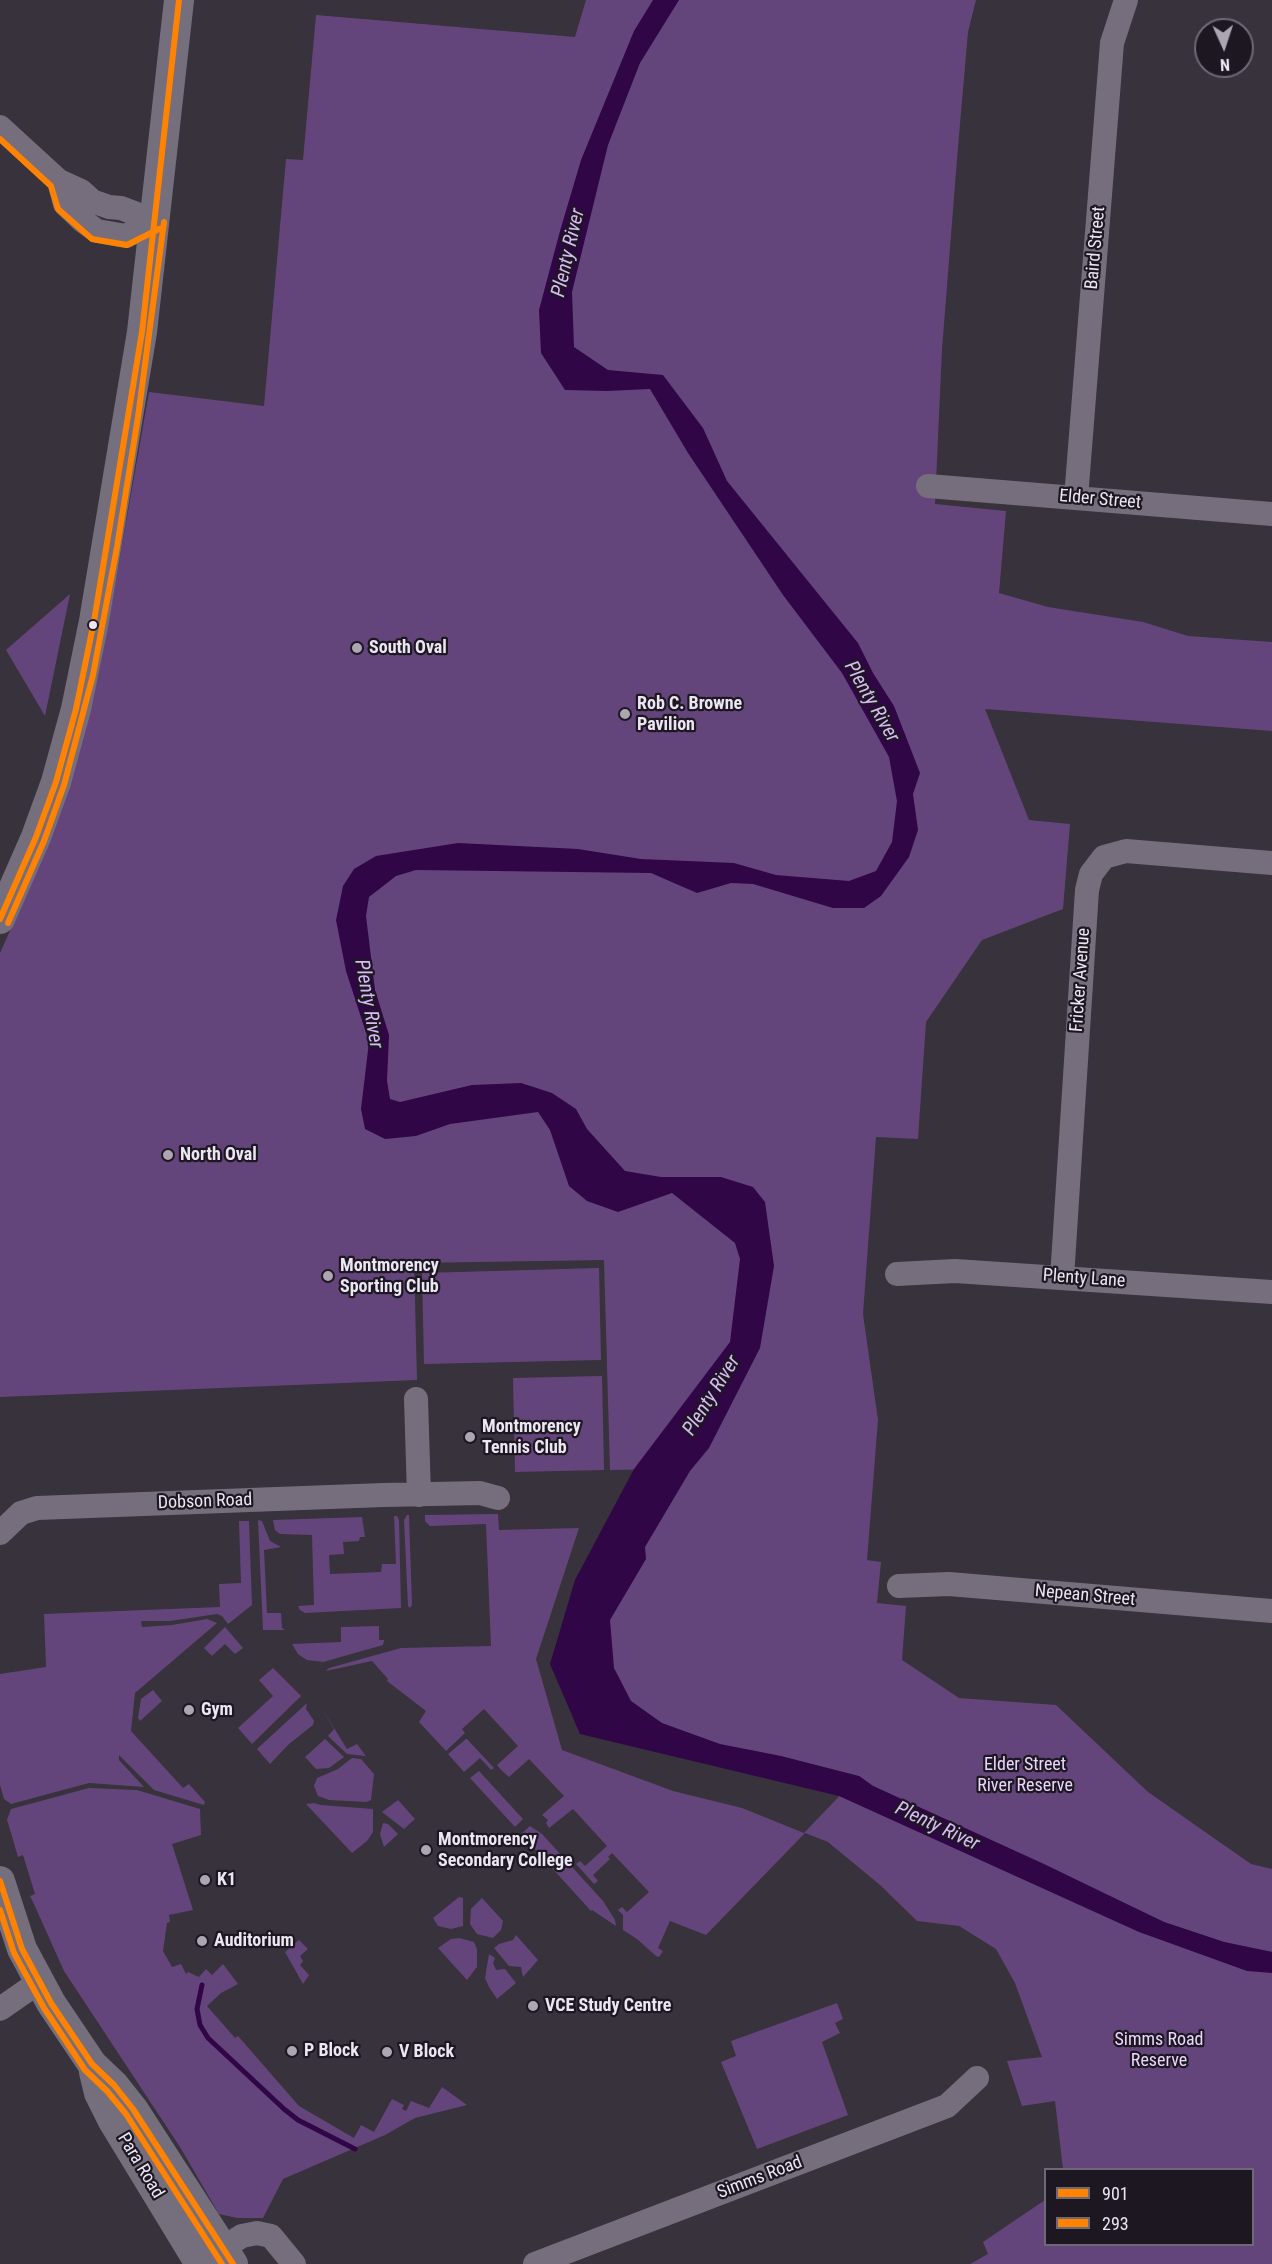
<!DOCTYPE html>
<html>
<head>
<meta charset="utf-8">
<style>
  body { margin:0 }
  #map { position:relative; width:1272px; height:2264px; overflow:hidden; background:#37323c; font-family:"Roboto Condensed",sans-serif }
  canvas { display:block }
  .legend { position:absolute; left:1044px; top:2168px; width:210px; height:78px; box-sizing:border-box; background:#1c1721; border:2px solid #6f6975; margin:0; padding:8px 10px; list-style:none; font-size:18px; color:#ece5f2 }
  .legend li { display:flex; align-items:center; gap:12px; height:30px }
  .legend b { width:30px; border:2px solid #6f6975 }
  .north { position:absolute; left:1194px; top:18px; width:60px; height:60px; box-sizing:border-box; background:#1c1721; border:2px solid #6f6975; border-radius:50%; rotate:177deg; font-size:16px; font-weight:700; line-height:24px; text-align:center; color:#ece5f2 }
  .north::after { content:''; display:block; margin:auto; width:21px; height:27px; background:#ada6b2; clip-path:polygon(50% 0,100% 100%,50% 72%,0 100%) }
</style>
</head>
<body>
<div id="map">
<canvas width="1272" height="2264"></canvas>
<ul class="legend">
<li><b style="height:8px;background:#ff8200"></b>901</li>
<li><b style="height:8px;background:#ff8200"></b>293</li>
</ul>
<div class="north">N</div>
</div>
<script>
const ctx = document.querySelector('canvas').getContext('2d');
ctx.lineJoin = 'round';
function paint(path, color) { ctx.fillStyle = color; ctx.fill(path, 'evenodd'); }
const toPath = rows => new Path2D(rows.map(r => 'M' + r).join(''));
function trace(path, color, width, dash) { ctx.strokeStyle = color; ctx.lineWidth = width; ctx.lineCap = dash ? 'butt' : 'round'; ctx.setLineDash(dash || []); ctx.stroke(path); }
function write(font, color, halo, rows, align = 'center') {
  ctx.font = font + ' "Roboto Condensed",sans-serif'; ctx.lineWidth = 4.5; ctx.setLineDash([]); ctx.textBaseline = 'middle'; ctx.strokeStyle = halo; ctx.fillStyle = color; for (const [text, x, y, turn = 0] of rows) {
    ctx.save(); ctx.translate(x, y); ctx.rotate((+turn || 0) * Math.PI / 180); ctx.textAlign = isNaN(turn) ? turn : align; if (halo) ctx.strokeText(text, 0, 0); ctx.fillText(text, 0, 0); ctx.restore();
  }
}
paint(toPath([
  [586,0,976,0,968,32,958,147,942,349,935,504,1006,511,999,593,1048,607,1143,622,1188,636,1272,642,1272,731,985,709,1029,820,1070,824,1063,909,982,940,926,1022,918,1139,876,1137,863,1314,878,1420,867,1560,881,1562,877,1603,906,1606,902,1660,959,1698,1056,1705,1148,1792,1251,1864,1272,1869,1272,1952,1224,1942,1164,1922,873,1786,859,1776,849,1787,1147,1923,1272,1962,1272,2264,970,2264,988,2254,983,2242,1045,2200,1046,2244,1252,2244,1252,2170,1063,2169,1055,2101,1022,2106,1007,2061,1042,2057,1015,1983,996,1949,959,1926,917,1921,880,1885,828,1842,805,1833,706,1935,670,1921,658,1948,663,1951,659,1957,656,1956,637,1939,623,1930,623,1915,618,1910,622,1907,627,1912,649,1892,612,1853,608,1857,610,1859,593,1875,598,1881,594,1884,576,1864,580,1861,585,1866,607,1846,573,1809,549,1828,546,1823,548,1820,542,1815,564,1796,529,1759,509,1777,501,1770,497,1765,518,1746,484,1709,462,1729,465,1733,446,1751,419,1722,426,1711,387,1681,388,1679,372,1661,326,1671,329,1668,401,1648,491,1646,486,1524,430,1526,425,1521,425,1515,498,1514,499,1530,579,1528,536,1659,562,1750,673,1791,742,1808,804,1833,848,1787,670,1741,584,1654,663,1469,610,1470,604,1260,414,1263,417,1380,0,1397,0,953,38,868,109,619,149,392,264,406,286,159,303,160,316,15,575,37],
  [70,594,45,716,6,650],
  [599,1268,601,1360,424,1364,422,1273],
  [602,1376,604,1470,515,1472,513,1378],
  [407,1515,409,1515,412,1605,410,1608,408,1606,404,1520],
  [394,1516,397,1516,399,1520,401,1608,305,1613,300,1610,298,1606,314,1605,312,1535,280,1534,275,1530,273,1520,362,1517,365,1537,360,1537,359,1541,343,1542,344,1554,329,1555,330,1574,381,1572,382,1564,396,1564],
  [258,1520,262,1521,270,1541,281,1547,264,1550,267,1613,281,1613,282,1628,285,1630,263,1630],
  [239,1521,249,1521,252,1605,228,1624,222,1616,217,1614,170,1621,141,1621,142,1627,172,1625,207,1619,217,1623,135,1693,131,1731,183,1788,189,1784,205,1802,204,1805,154,1790,119,1755,119,1760,144,1787,89,1783,11,1804,4,1799,0,1785,0,1674,46,1667,44,1614,220,1607,219,1584,241,1583],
  [379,1626,379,1640,384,1640,383,1645,323,1662,307,1660,298,1654,292,1644,341,1642,341,1627],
  [225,1627,243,1648,235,1654,225,1644,212,1656,204,1648],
  [273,1668,301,1696,252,1744,238,1728,273,1696,259,1680],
  [153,1690,162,1701,140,1721,138,1718,141,1699],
  [307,1703,306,1709,314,1721,313,1725,289,1744,270,1764,257,1749],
  [321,1707,347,1749,357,1744,366,1756,347,1754,328,1736,334,1729],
  [325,1739,344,1757,329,1768,316,1769,305,1757],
  [466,1739,467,1739,494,1768,491,1770,480,1758,464,1772,448,1754],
  [352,1758,361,1759,374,1774,371,1800,366,1802,329,1800,318,1796,314,1786,317,1778,338,1769],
  [479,1771,523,1819,515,1827,470,1778],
  [89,1788,137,1790,200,1809,201,1835,172,1844,193,1910,169,1915,170,1922,167,1923,163,1951,172,1967,181,1964,186,1974,188,1972,199,1977,206,1969,212,1975,223,1964,238,1984,221,1993,207,2006,235,2038,238,2036,299,2106,354,2138,361,2125,374,2132,392,2099,404,2105,402,2109,406,2111,411,2101,429,2108,442,2087,467,2105,415,2118,385,2135,283,2179,263,2218,237,2218,219,2214,180,2147,64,1971,33,1902,30,1896,35,1894,23,1855,18,1857,11,1833,7,1820,11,1809],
  [398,1800,415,1819,404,1829,382,1812],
  [314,1803,321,1805,373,1809,373,1832,367,1841,352,1853,306,1804],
  [383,1823,388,1824,398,1834,384,1847,380,1834],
  [530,1826,542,1834,603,1901,615,1920,616,1926,592,1910,591,1911,521,1834],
  [459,1897,463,1898,463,1926,451,1929,438,1926,433,1918],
  [482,1898,503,1921,501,1930,493,1938,477,1934,470,1924,471,1909],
  [516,1935,538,1960,523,1977,521,1967,509,1966,494,1948,499,1944,513,1940],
  [459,1938,474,1942,477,1949,477,1967,467,1980,438,1948,451,1939],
  [299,1940,308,1949,300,1956,303,1961,300,1965,309,1975,303,1984,285,1952],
  [489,1954,495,1958,493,1963,496,1970,505,1969,516,1983,497,1999,489,1987,485,1978],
  [837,2003,843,2019,835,2023,840,2033,822,2042,848,2115,757,2149,721,2062,736,2056,731,2041]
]), '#64457b');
paint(toPath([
  [653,0,679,0,640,63,608,145,572,292,574,347,608,370,663,375,703,428,727,481,858,643,873,673,894,706,920,773,913,794,918,830,909,857,881,896,864,908,833,908,753,884,731,883,697,893,651,873,416,870,396,876,369,897,366,916,375,990,389,1035,387,1081,390,1099,400,1102,472,1085,521,1083,552,1093,576,1109,587,1129,625,1171,661,1177,721,1177,753,1187,765,1202,774,1266,760,1348,709,1448,690,1471,645,1547,646,1559,610,1620,614,1668,631,1701,662,1723,720,1744,781,1756,859,1776,873,1786,1044,1864,1164,1922,1224,1942,1272,1952,1272,1973,1247,1971,1139,1932,839,1796,580,1734,550,1664,575,1580,634,1469,730,1342,740,1259,735,1243,672,1193,618,1212,587,1201,569,1186,550,1130,538,1112,450,1124,416,1136,385,1139,365,1129,361,1109,369,1042,346,971,336,920,343,886,354,869,376,856,458,843,578,849,641,859,734,863,776,875,849,881,876,871,892,842,897,801,889,757,842,673,783,595,688,453,650,389,607,391,565,390,541,353,539,310,560,231,581,160,634,31]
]), '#300646');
trace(toPath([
  [202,1985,197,2009,200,2025,208,2038,284,2109,298,2120,355,2149]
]), '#300646', 5);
trace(toPath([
  [0,127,59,181,81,191,92,201,109,207,121,208,155,221],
  [59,181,65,204,83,221,97,231,126,236,155,221],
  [928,486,1272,514],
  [1076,498,1112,43,1126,0],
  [897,1274,955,1271,1272,1292],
  [1062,1278,1087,890,1091,874,1104,857,1126,851,1272,863],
  [416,1399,419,1495],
  [0,1533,21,1513,37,1508,383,1495,480,1493,498,1498],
  [899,1586,949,1584,1272,1611],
  [0,2009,39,1982],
  [208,2257,242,2236,257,2233,271,2236,294,2264],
  [535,2264,947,2106,977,2078]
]), '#776e7d', 24);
trace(toPath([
  [0,919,36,837,56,782,76,709,94,621,142,332,179,0],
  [0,1881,22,1949,51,2003,92,2064,114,2085,133,2109,233,2264],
  [94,2072,99,2093,113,2121,200,2264]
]), '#756e7c', 30);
trace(toPath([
  [0,919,36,837,56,782,76,709,94,621,142,332,179,0],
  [0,1881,22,1949,51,2003,92,2064,114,2085,133,2109,233,2264]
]), '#ff8200', 6);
trace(toPath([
  [0,139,51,186,58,209,92,239,127,245,159,229],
  [8,923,44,841,64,785,93,675,117,547,138,417,164,222],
  [0,1910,14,1953,44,2008,85,2070,107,2091,126,2114,222,2264]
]), '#ff8200', 6);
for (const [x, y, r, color] of [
  [93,625,5,"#ece5f2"],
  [357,648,6,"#ada6b2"],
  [625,714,6,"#ada6b2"],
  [168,1155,6,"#ada6b2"],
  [328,1276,6,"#ada6b2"],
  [470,1437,6,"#ada6b2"],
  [189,1710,6,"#ada6b2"],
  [426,1850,6,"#ada6b2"],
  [205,1880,6,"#ada6b2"],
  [202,1941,6,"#ada6b2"],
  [533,2006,6,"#ada6b2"],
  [292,2051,6,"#ada6b2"],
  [387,2052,6,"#ada6b2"]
]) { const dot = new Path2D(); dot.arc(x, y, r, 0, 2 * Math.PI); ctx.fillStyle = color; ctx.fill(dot); trace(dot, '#1c1721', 2); }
write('18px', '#ece5f2', '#1c1721', [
  ["Baird Street",1096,248,-85],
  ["Elder Street",1100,500,5],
  ["Fricker Avenue",1081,980,-86],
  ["Plenty Lane",1084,1279,4],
  ["Dobson Road",205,1502,-2],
  ["Nepean Street",1085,1596,5],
  ["Para Road",140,2166,59],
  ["Simms Road",760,2178,-21]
]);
write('bold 18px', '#ece5f2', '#1c1721', [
  ["South Oval",369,648],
  ["Rob C. Browne",637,704],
  ["Pavilion",637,725],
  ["North Oval",180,1155],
  ["Montmorency",340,1266],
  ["Sporting Club",340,1287],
  ["Montmorency",482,1427],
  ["Tennis Club",482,1448],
  ["Gym",201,1710],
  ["Montmorency",438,1840],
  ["Secondary College",438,1861],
  ["K1",217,1880],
  ["Auditorium",214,1941],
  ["VCE Study Centre",545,2006],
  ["P Block",304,2051],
  ["V Block",399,2052]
], 'left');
write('18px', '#ebd6fe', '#1c1721', [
  ["Elder Street",1025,1765],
  ["River Reserve",1025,1786],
  ["Simms Road",1159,2040],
  ["Reserve",1159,2061]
]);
write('italic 20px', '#dabaf6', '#1c1721', [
  ["Plenty River",569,253,-77],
  ["Plenty River",871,702,60],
  ["Plenty River",368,1004,80],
  ["Plenty River",712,1396,-58],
  ["Plenty River",937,1827,25]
]);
</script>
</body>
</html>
